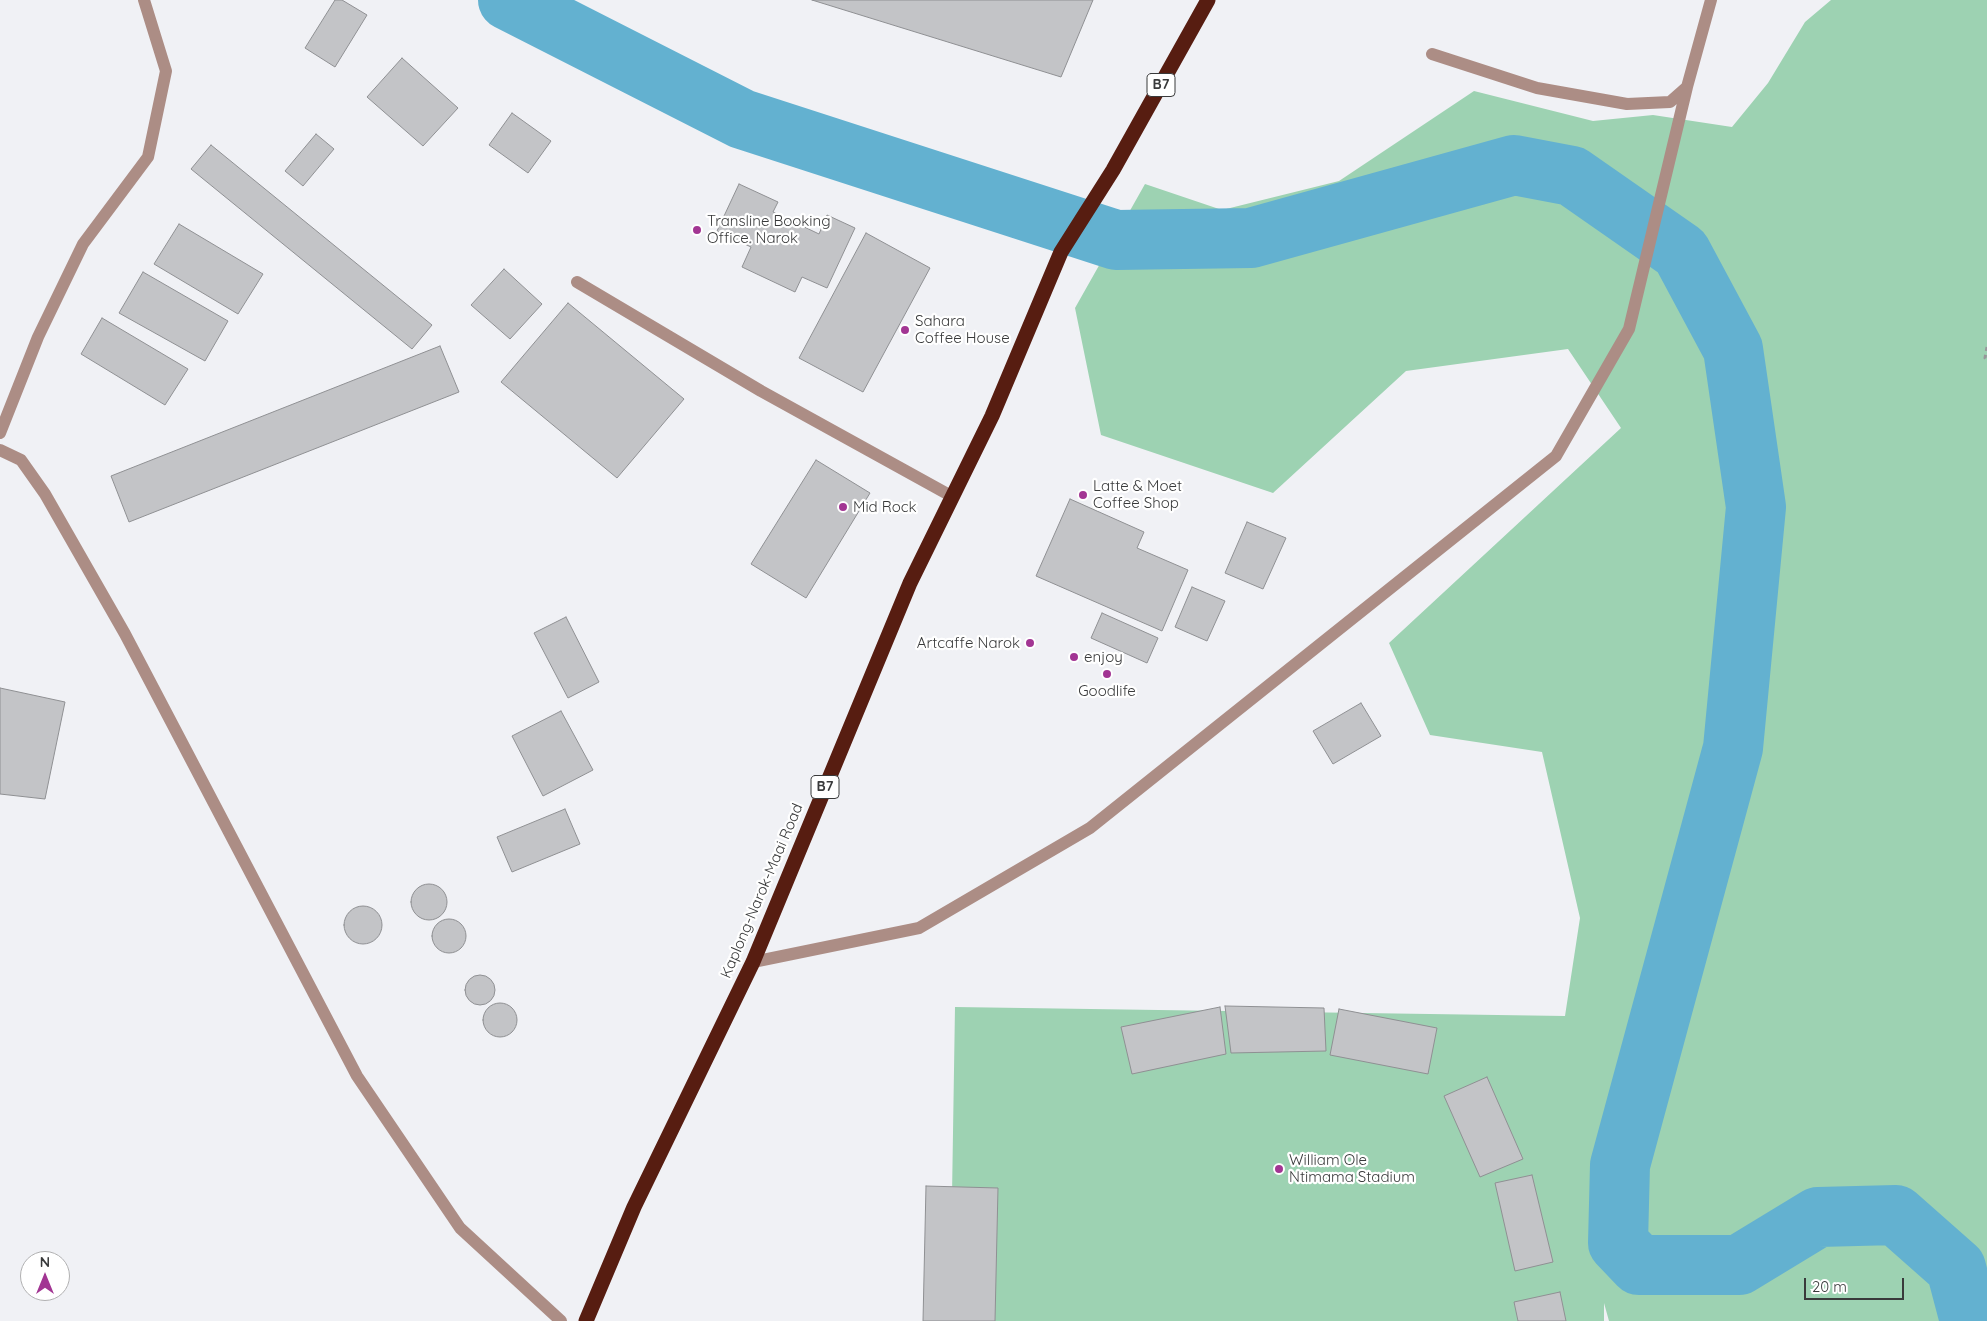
<!DOCTYPE html>
<html>
<head>
<meta charset="utf-8">
<style>
  body { margin:0 }
  #map { position:relative; width:1987px; height:1321px; overflow:hidden; background:#f0f1f5; font-family:Quicksand,sans-serif }
  canvas { display:block }
  .north { position:absolute; left:20px; top:1251px; width:50px; height:50px; box-sizing:border-box; background:#fff; border:1px solid #b0b0b1; border-radius:50%; rotate:0deg; font-size:14px; font-weight:700; line-height:20px; text-align:center; color:#393a3b }
  .north::after { content:''; display:block; margin:auto; width:18px; height:22px; background:#a23593; clip-path:polygon(50% 0,100% 100%,50% 72%,0 100%) }
  .scale { position:absolute; left:1804px; top:1278px; width:100px; height:22px; box-sizing:border-box; border:2px solid #393a3b; border-top:0; padding-left:6px; font-size:15px; line-height:18px; white-space:nowrap; color:#393a3b; -webkit-text-stroke:4px #fff; paint-order:stroke }
</style>
</head>
<body>
<div id="map">
<canvas width="1987" height="1321"></canvas>
<div class="north">N</div>
<div class="scale">20 m</div>
</div>
<script>
const ctx = document.querySelector('canvas').getContext('2d');
ctx.lineJoin = 'round';
function paint(path, color) { ctx.fillStyle = color; ctx.fill(path, 'evenodd'); }
const toPath = rows => new Path2D(rows.map(r => 'M' + r).join(''));
function trace(path, color, width, dash) { ctx.strokeStyle = color; ctx.lineWidth = width; ctx.lineCap = dash ? 'butt' : 'round'; ctx.setLineDash(dash || []); ctx.stroke(path); }
function write(font, color, halo, rows, align = 'center') {
  ctx.font = font + ' Quicksand,sans-serif'; ctx.lineWidth = 4.5; ctx.setLineDash([]); ctx.textBaseline = 'middle'; ctx.strokeStyle = halo; ctx.fillStyle = color; for (const [text, x, y, turn = 0] of rows) {
    ctx.save(); ctx.translate(x, y); ctx.rotate((+turn || 0) * Math.PI / 180); ctx.textAlign = isNaN(turn) ? turn : align; if (halo) ctx.strokeText(text, 0, 0); ctx.fillText(text, 0, 0); ctx.restore();
  }
}
paint(toPath([
  [1831,0,1987,0,1987,1321,1609,1321,1604,1303,1604,1321,950,1321,955,1007,1565,1016,1580,918,1542,752,1430,735,1389,643,1621,428,1568,349,1406,371,1273,493,1101,435,1075,308,1145,184,1222,210,1339,181,1474,91,1593,121,1653,115,1732,127,1768,83,1805,22]
]), '#9dd2b2');
trace(toPath([
  [508,0,742,119,1116,240,1251,238,1514,165,1572,176,1681,252,1733,349,1756,507,1733,748,1620,1165,1618,1243,1639,1265,1739,1265,1818,1217,1896,1215,1956,1268,1970,1321]
]), '#63b1d0', 60);
const building = toPath([
  [335,0,342,0,367,15,335,67,305,48,335,0],
  [812,0,1093,0,1061,77,812,0],
  [402,58,458,108,423,146,367,97,402,58],
  [512,113,551,141,528,173,489,145,512,113],
  [316,134,334,149,303,186,285,171,316,134],
  [211,145,432,325,412,349,191,169,211,145],
  [739,184,778,202,773,212,819,234,827,215,855,228,827,288,802,277,795,292,742,267,751,247,717,231,739,184],
  [179,224,263,274,238,314,154,264,179,224],
  [866,233,930,268,863,392,799,358,866,233],
  [504,269,542,304,510,339,471,305,504,269],
  [143,272,228,321,205,361,119,313,143,272],
  [568,303,684,399,617,478,501,382,568,303],
  [102,318,188,369,165,405,81,354,102,318],
  [440,346,459,392,129,522,111,476,440,346],
  [816,460,870,493,806,598,751,564,816,460],
  [1070,499,1144,532,1137,548,1188,570,1162,631,1036,576,1070,499],
  [1247,522,1286,538,1263,589,1225,573,1247,522],
  [1192,587,1225,601,1207,641,1175,627,1192,587],
  [1102,613,1158,638,1147,663,1091,638,1102,613],
  [566,617,599,682,568,698,534,633,566,617],
  [0,688,65,702,45,799,0,794,0,688],
  [1361,703,1381,736,1333,764,1313,731,1361,703],
  [561,711,593,770,543,796,512,736,561,711],
  [565,809,580,844,512,872,497,837,565,809],
  '411 902a18 18 0 1 1 36 0a18 18 0 1 1-36 0Z',
  '344 925a19 19 0 1 1 38 0a19 19 0 1 1-38 0Z',
  '432 936a17 17 0 1 1 34 0a17 17 0 1 1-34 0Z',
  '465 990a15 15 0 1 1 30 0a15 15 0 1 1-30 0Z',
  '483 1020a17 17 0 1 1 34 0a17 17 0 1 1-34 0Z',
  [1225,1006,1324,1008,1326,1051,1231,1053,1225,1006],
  [1220,1007,1226,1054,1132,1074,1121,1027,1220,1007],
  [1339,1009,1437,1028,1428,1074,1330,1055,1339,1009],
  [1487,1077,1523,1159,1480,1177,1444,1096,1487,1077],
  [1532,1175,1553,1262,1515,1271,1495,1183,1532,1175],
  [926,1186,998,1188,995,1321,923,1321,926,1186],
  [1560,1292,1566,1321,1518,1321,1514,1302,1560,1292]
]);
paint(building, '#c3c4c7');
trace(building, '#8f9093', 1);
trace(toPath([
  [1987,347,1985,358,1987,361]
]), '#96979a', 3, [4, 4]);
trace(toPath([
  [1432,54,1537,88,1627,104,1670,102,1687,87,1711,0],
  [577,282,761,391,953,497],
  [0,433,38,337,83,244,148,157,166,71,144,0],
  [0,450,21,460,45,494,125,634,357,1076,460,1228,561,1321],
  [753,962,919,928,1090,828,1556,456,1629,329,1687,87]
]), '#ac8d85', 12);
trace(toPath([
  [586,1321,634,1207,753,962,910,583,992,416,1061,252,1113,170,1208,0]
]), '#571d11', 15);
for (const [x, y, r, color] of [
  [697,230,5,"#a23593"],
  [905,330,5,"#a23593"],
  [1083,495,5,"#a23593"],
  [843,507,5,"#a23593"],
  [1030,643,5,"#a23593"],
  [1074,657,5,"#a23593"],
  [1107,674,5,"#a23593"],
  [1279,1169,5,"#a23593"]
]) { const dot = new Path2D(); dot.arc(x, y, r, 0, 2 * Math.PI); ctx.fillStyle = color; ctx.fill(dot); trace(dot, '#fff', 2); }
for (const [x, y, w] of [
  [1161,85,28],
  [825,787,28]
]) { const box = new Path2D(); box.roundRect(x - w / 2, y - 11.5, w, 23, 4); ctx.fillStyle = '#fff'; ctx.fill(box); trace(box, '#393a3b', 1); }
write('bold 14px', '#393a3b', null, [
  ["B7",1161,85],
  ["B7",825,787]
]);
write('15px', '#393a3b', '#fff', [
  ["Transline Booking",707,221],
  ["Office. Narok",707,238],
  ["Sahara",915,321],
  ["Coffee House",915,338],
  ["Latte & Moet",1093,486],
  ["Coffee Shop",1093,503],
  ["Mid Rock",853,507],
  ["Artcaffe Narok",1020,643,"right"],
  ["enjoy",1084,657],
  ["Goodlife",1107,691,"center"],
  ["William Ole",1289,1160],
  ["Ntimama Stadium",1289,1177]
], 'left');
write('15px', '#393a3b', '#fff', [
  ["Kaplong-Narok-Maai Road",762,891,-67]
]);
</script>
</body>
</html>
